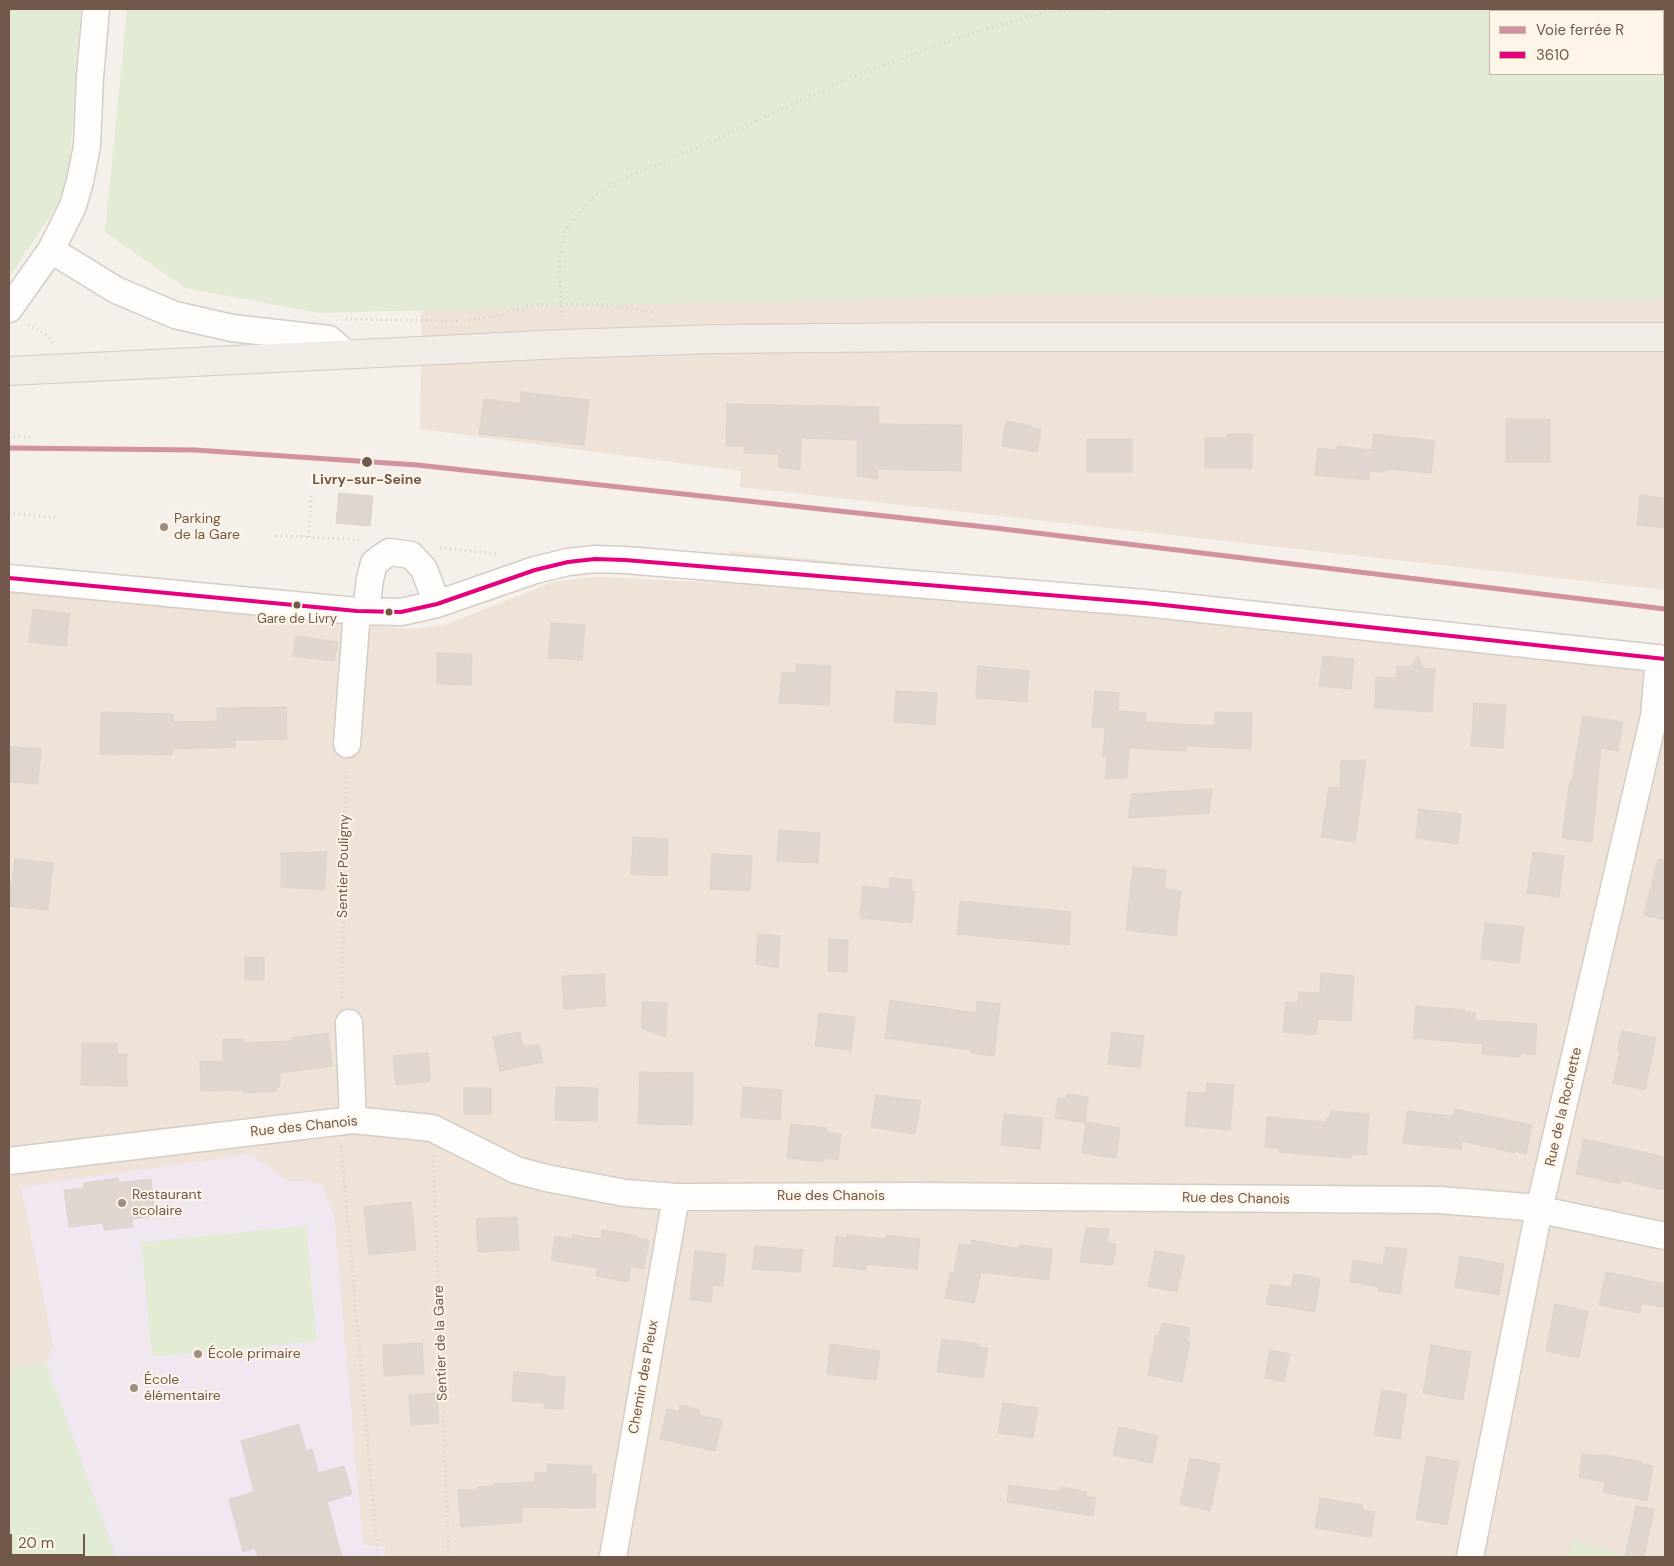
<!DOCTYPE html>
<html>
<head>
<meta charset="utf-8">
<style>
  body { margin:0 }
  #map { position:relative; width:1674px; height:1566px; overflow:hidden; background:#f5f0e9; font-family:"DM Sans",sans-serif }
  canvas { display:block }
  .frame { position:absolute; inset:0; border:10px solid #71584b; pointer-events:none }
  .legend { position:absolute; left:1489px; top:10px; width:175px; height:65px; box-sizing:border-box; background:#fef5e9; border:1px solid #c6b6aa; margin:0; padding:6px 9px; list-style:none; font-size:15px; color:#71584b }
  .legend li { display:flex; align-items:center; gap:10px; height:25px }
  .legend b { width:25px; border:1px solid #c6b6aa }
  .scale { position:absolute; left:10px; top:1534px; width:75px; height:22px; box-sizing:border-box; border:2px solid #71584b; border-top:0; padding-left:6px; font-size:15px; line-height:18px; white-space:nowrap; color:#71584b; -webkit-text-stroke:4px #fef5e9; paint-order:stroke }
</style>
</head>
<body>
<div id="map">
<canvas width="1674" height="1566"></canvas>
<div class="frame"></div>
<ul class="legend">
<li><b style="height:6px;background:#d2919e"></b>Voie ferrée R</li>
<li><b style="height:6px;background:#e5007d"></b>3610</li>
</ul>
<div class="scale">20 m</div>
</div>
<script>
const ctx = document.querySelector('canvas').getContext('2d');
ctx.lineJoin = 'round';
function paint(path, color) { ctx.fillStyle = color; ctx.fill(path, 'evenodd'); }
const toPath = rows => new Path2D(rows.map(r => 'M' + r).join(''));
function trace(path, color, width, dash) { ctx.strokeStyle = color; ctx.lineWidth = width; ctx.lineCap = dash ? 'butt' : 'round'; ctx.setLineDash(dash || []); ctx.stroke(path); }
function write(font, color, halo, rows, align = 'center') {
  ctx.font = font + ' "DM Sans",sans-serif'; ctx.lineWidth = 4; ctx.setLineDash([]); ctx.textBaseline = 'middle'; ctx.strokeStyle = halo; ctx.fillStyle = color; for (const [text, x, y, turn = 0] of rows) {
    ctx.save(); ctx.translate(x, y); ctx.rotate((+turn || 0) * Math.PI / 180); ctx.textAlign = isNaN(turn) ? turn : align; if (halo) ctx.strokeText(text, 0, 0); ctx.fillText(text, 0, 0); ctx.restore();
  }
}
paint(toPath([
  [1103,293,1665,299,1665,590,740,487,741,471,420,429,422,300],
  [730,551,1665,647,1665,1557,9,1557,9,590,411,629,444,625,556,581,598,577,725,583]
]), '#eee3d6');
paint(toPath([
  [250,1154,289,1181,309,1181,322,1185,334,1216,363,1545,378,1547,385,1546,386,1557,116,1557,46,1363,53,1346,21,1187]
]), '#f1e7f1');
paint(toPath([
  [9,9,81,9,68,189,9,278],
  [127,9,1665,9,1665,299,1024,294,319,313,185,288,105,232],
  [1490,11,1663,11,1663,74,1490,74],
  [306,1226,317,1341,152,1357,141,1242],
  [46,1363,116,1557,9,1557,9,1369],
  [1573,1540,1629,1557,1569,1557]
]), '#e2ebd4');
const building = toPath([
  [521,392,589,400,584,445,479,434,484,399,520,404,521,392],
  [727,404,879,407,879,424,962,425,961,471,877,469,878,479,857,476,857,440,801,438,800,470,778,467,779,454,744,453,745,446,726,446,727,404],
  [1506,419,1550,419,1550,462,1506,462,1506,419],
  [1006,421,1032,426,1032,428,1041,430,1037,452,1002,446,1006,421],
  [1227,434,1252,434,1252,468,1205,468,1205,438,1227,438,1227,434],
  [1374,434,1435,441,1431,473,1386,469,1385,472,1370,471,1369,480,1315,475,1318,448,1337,450,1337,446,1372,450,1374,434],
  [1087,439,1132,439,1132,472,1087,472,1087,439],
  [339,493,373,496,370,526,336,523,339,493],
  [1640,495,1665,498,1665,528,1637,525,1640,495],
  [33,609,70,614,66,646,29,642,33,609],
  [551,623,585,625,582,660,548,658,551,623],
  [296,636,338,642,334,661,293,656,296,636],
  [437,653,472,654,471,685,437,684,437,653],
  [1323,656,1354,659,1351,689,1319,686,1323,656],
  [1418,656,1423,668,1435,669,1432,712,1375,708,1376,677,1396,678,1397,666,1410,667,1418,656],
  [796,664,831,666,829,705,779,703,782,672,796,673,796,664],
  [978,666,1029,671,1027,702,976,698,978,666],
  [896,691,937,693,935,725,894,722,896,691],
  [1095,691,1119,693,1118,711,1146,713,1146,722,1215,726,1215,712,1252,713,1251,749,1187,746,1186,751,1129,748,1127,778,1105,779,1107,757,1103,756,1105,728,1092,727,1095,691],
  [1474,703,1506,705,1503,748,1471,746,1474,703],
  [286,707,287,739,235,740,235,747,172,749,172,755,100,754,101,712,173,714,173,722,217,721,217,708,286,707],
  [1583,716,1623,722,1618,751,1601,748,1592,842,1562,838,1570,780,1572,780,1583,716],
  [9,746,41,749,38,784,9,782,9,746],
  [1366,760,1355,842,1321,837,1329,787,1340,788,1341,761,1366,760],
  [1212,789,1209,813,1128,818,1132,794,1212,789],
  [1419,809,1461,814,1458,844,1416,838,1419,809],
  [779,830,820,833,818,863,777,861,779,830],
  [633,837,668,839,667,876,631,874,633,837],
  [327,852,324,890,281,887,281,853,327,852],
  [1533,852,1564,856,1559,897,1527,893,1533,852],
  [712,854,752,856,750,891,710,889,712,854],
  [15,859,53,863,48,910,9,906,9,883,12,883,15,859],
  [1658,859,1665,860,1665,920,1644,915,1658,859],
  [1133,867,1166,870,1164,889,1181,891,1176,936,1126,930,1133,867],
  [890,878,912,880,911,891,915,892,912,923,860,918,863,886,889,889,890,878],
  [960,901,1071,912,1069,945,957,934,960,901],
  [1485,923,1524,927,1519,963,1481,959,1485,923],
  [758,934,780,936,778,968,756,964,758,934],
  [829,939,848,940,847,972,828,971,829,939],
  [245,957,264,957,264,980,245,980,245,957],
  [1321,973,1354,976,1351,1021,1318,1019,1316,1035,1283,1032,1286,1002,1298,1003,1299,992,1320,993,1321,973],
  [604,974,606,1006,564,1009,562,976,604,974],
  [890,1000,976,1013,977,1001,1000,1004,994,1056,971,1053,971,1050,885,1038,890,1000],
  [643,1002,667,1003,666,1037,641,1028,643,1002],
  [1416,1006,1465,1010,1464,1012,1476,1013,1475,1020,1537,1024,1535,1055,1520,1053,1520,1057,1482,1054,1483,1044,1413,1038,1416,1006],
  [819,1013,855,1017,851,1050,815,1046,819,1013],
  [1622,1031,1656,1038,1645,1090,1613,1083,1620,1051,1617,1050,1622,1031],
  [520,1032,523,1046,539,1045,543,1062,500,1071,493,1037,520,1032],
  [1112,1032,1144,1036,1140,1068,1108,1064,1112,1032],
  [328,1033,332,1066,280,1073,280,1083,279,1087,276,1087,276,1091,243,1093,243,1090,201,1091,200,1061,223,1061,223,1039,243,1039,243,1043,292,1041,292,1038,328,1033],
  [82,1043,117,1043,117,1054,127,1054,127,1086,81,1085,82,1043],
  [428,1053,430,1081,396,1085,393,1056,428,1053],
  [640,1072,693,1073,692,1125,638,1124,640,1072],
  [1207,1083,1234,1085,1230,1130,1185,1126,1188,1092,1206,1093,1207,1083],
  [556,1087,598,1088,597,1121,555,1120,556,1087],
  [743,1087,782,1090,780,1120,741,1117,743,1087],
  [464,1088,491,1088,491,1114,464,1114,464,1088],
  [1067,1094,1088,1097,1085,1123,1055,1118,1058,1098,1066,1099,1067,1094],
  [876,1095,921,1101,915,1134,871,1127,876,1095],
  [1454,1109,1532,1125,1526,1154,1515,1151,1515,1153,1462,1141,1461,1149,1403,1143,1407,1111,1453,1116,1454,1109],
  [1332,1111,1369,1114,1366,1155,1352,1154,1351,1158,1279,1152,1279,1148,1265,1147,1267,1117,1325,1122,1332,1111],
  [1004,1114,1043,1118,1040,1149,1001,1145,1004,1114],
  [1086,1122,1120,1128,1116,1158,1082,1153,1086,1122],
  [791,1124,827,1128,826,1132,841,1134,838,1160,824,1158,823,1162,787,1158,791,1124],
  [1584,1139,1665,1157,1665,1190,1621,1180,1620,1184,1576,1174,1584,1139],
  [118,1178,119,1183,151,1179,155,1216,132,1219,133,1227,104,1230,103,1223,69,1227,64,1190,84,1188,84,1183,118,1178],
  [411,1202,416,1250,369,1255,364,1207,411,1202],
  [517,1217,519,1250,478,1252,476,1219,517,1217],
  [1086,1228,1109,1229,1107,1243,1116,1244,1113,1265,1080,1262,1086,1228],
  [602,1230,638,1236,637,1238,649,1240,644,1269,631,1266,628,1282,596,1276,597,1268,551,1260,555,1236,572,1239,573,1235,601,1239,602,1230],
  [847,1235,885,1239,886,1235,920,1239,917,1269,866,1264,866,1270,833,1266,836,1236,847,1238,847,1235],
  [972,1240,1019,1249,1019,1245,1052,1249,1049,1280,981,1272,974,1303,945,1298,950,1272,954,1273,959,1243,971,1246,972,1240],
  [755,1246,803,1250,800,1272,752,1269,755,1246],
  [1386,1247,1407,1249,1400,1294,1378,1291,1379,1287,1350,1282,1353,1260,1383,1265,1386,1247],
  [695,1251,726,1254,723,1286,713,1285,711,1302,690,1300,695,1251],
  [1155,1251,1185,1256,1177,1292,1148,1286,1155,1251],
  [1460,1256,1504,1264,1499,1295,1455,1287,1460,1256],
  [1606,1272,1665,1284,1665,1308,1642,1303,1640,1313,1599,1305,1606,1272],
  [1294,1274,1320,1278,1315,1312,1266,1304,1270,1284,1291,1288,1294,1274],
  [1555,1304,1588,1311,1579,1358,1546,1351,1555,1304],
  [1162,1323,1190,1328,1187,1341,1190,1342,1182,1382,1148,1375,1156,1335,1159,1336,1162,1323],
  [942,1339,979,1344,978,1347,988,1348,983,1378,937,1372,942,1339],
  [422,1343,424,1374,384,1376,383,1345,422,1343],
  [830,1344,880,1351,876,1380,827,1374,830,1344],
  [1431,1345,1471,1352,1463,1400,1423,1393,1431,1345],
  [1270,1350,1290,1354,1284,1382,1265,1378,1270,1350],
  [514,1372,546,1374,546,1376,565,1377,563,1409,544,1408,545,1403,512,1401,514,1372],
  [1382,1390,1407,1394,1400,1439,1374,1435,1382,1390],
  [437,1393,439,1423,411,1425,409,1395,437,1393],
  [1003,1403,1038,1408,1033,1438,998,1433,1003,1403],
  [680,1405,700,1410,699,1415,722,1420,715,1451,660,1439,667,1409,679,1412,680,1405],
  [299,1424,306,1451,312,1449,318,1473,344,1466,352,1494,327,1502,342,1557,258,1557,255,1548,243,1552,229,1499,254,1492,241,1441,299,1424],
  [1119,1427,1158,1436,1152,1463,1113,1455,1119,1427],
  [1582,1454,1610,1456,1642,1462,1641,1464,1653,1466,1647,1501,1603,1492,1605,1482,1579,1477,1582,1454],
  [1427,1456,1459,1462,1447,1525,1416,1519,1427,1456],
  [1190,1458,1220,1464,1210,1511,1180,1504,1190,1458],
  [547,1464,592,1466,591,1474,596,1474,595,1508,522,1507,522,1522,461,1527,458,1490,477,1490,477,1487,494,1486,494,1484,534,1482,535,1472,548,1473,547,1464],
  [1009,1485,1060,1492,1061,1487,1087,1492,1086,1496,1096,1498,1093,1516,1007,1502,1009,1485],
  [1320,1498,1363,1505,1362,1510,1375,1512,1371,1537,1315,1528,1320,1498],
  [1636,1506,1654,1509,1644,1557,1625,1557,1636,1506]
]);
paint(building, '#dfd6cf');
trace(building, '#ded3cb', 1);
const minor = toPath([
  [51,250,116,290,175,315,232,328,329,339,347,355],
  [9,309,51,250,73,206,80,181,87,146,90,77,96,9],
  [9,578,357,611,401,612,437,604,535,570,568,562,595,559,625,560,1145,603,1665,659],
  [366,611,370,579,374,563,389,552,411,555,424,569,437,604],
  [347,744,357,611],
  [349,1023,353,1120],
  [9,1161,353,1120,432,1128,516,1170,546,1178,625,1193,676,1197,913,1196,1439,1200,1527,1207,1665,1236],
  [613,1557,676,1197],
  [1470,1557,1539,1210,1654,716,1659,658]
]);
const major = toPath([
  [9,371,563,344,719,339,935,337,1665,337]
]);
trace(minor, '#d4cdc6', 29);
trace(major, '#d4cbc5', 30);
trace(toPath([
  [562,317,559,261,565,231,576,215,592,199,615,182,699,147,854,76,969,34,1045,12,1119,9],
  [346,319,458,321],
  [469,320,501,315,529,305,561,304,611,305,655,313],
  [28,325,48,336,53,343],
  [9,437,30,437],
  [311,496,309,537,362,540],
  [9,513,59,518],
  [276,536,309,537],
  [440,548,499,554],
  [342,998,346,770],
  [341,1146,378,1557],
  [433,1156,449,1557]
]), '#d6cfca', 3, [1, 4]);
trace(minor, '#fefdfc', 26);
trace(major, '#f1ece5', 28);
trace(toPath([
  [9,578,357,611,401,612,437,604,535,570,568,562,595,559,625,560,1145,603,1665,659]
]), '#e5007d', 4);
trace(toPath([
  [9,448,195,450,417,465,995,528,1665,609]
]), '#d2919e', 5);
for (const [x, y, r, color] of [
  [367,462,6,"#71584b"],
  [164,527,5,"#9f8d82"],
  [297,605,4.5,"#71584b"],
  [389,612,4.5,"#71584b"],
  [122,1203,5,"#9f8d82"],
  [198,1354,5,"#9f8d82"],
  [134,1388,5,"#9f8d82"]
]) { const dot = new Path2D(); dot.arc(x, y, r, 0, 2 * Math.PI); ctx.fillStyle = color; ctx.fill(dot); trace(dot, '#fef5e9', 2); }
write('13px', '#71584b', '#fef5e9', [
  ["Gare de Livry",297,620]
]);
write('bold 14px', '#71584b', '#fef5e9', [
  ["Livry-sur-Seine",367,480]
]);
write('14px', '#71584b', '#fef5e9', [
  ["Parking",174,519],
  ["de la Gare",174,535],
  ["Restaurant",132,1195],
  ["scolaire",132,1211],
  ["École primaire",208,1354],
  ["École",144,1380],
  ["élémentaire",144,1396]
], 'left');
write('14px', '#71584b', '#fef5e9', [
  ["Sentier Pouligny",344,866,-89],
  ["Rue de la Rochette",1564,1107,-77],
  ["Rue des Chanois",304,1127,-6],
  ["Rue des Chanois",831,1196],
  ["Rue des Chanois",1236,1199,1],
  ["Sentier de la Gare",441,1343,-92],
  ["Chemin des Pleux",644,1377,-80]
]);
</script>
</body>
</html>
